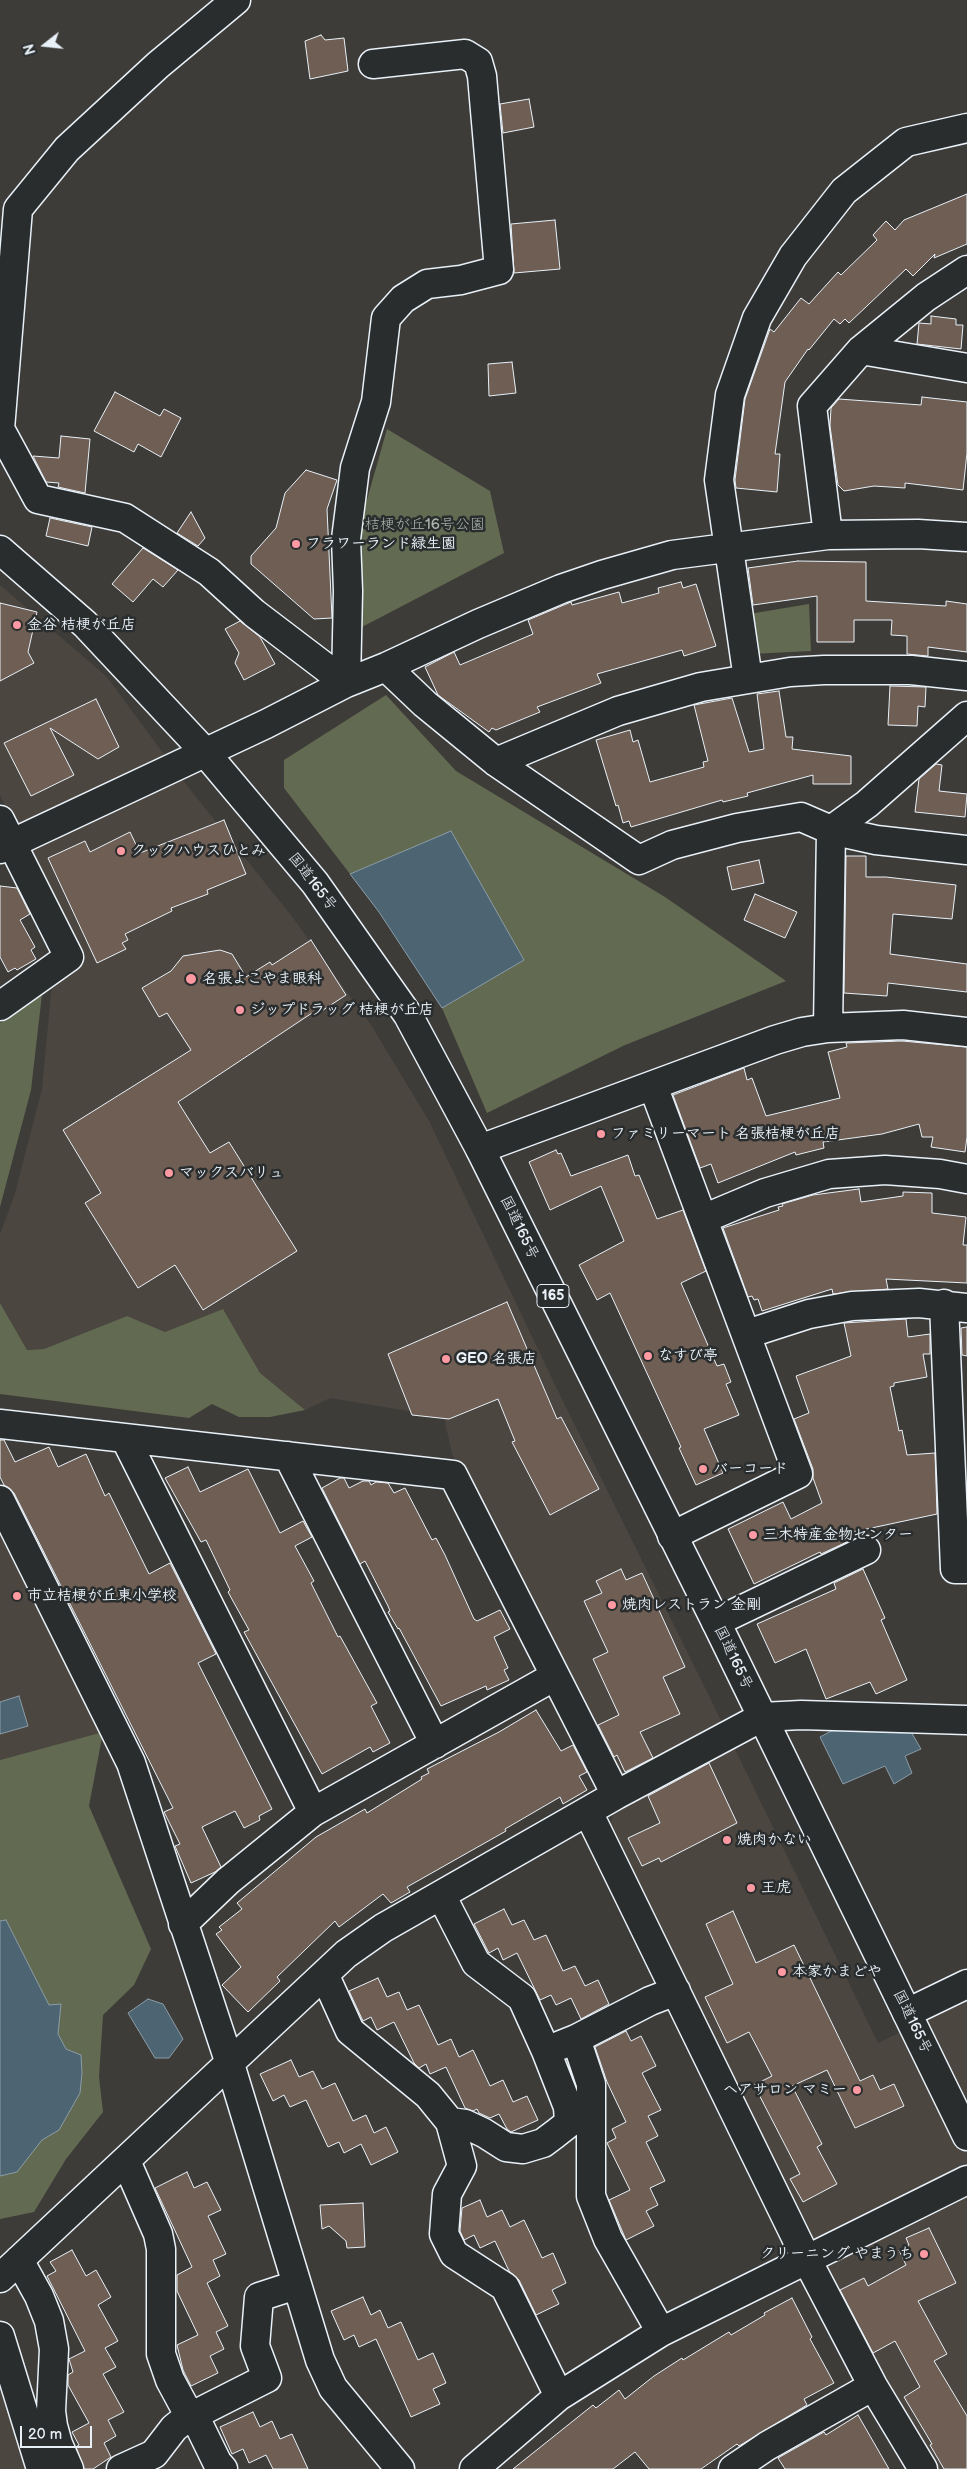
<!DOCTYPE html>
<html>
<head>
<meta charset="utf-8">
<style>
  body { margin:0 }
  #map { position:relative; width:967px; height:2469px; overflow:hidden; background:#3e3c39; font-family:"Balsamiq Sans",sans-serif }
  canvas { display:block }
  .north { position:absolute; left:20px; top:20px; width:50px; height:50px; -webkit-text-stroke:4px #2a2d2e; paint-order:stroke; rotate:254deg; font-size:14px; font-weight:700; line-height:20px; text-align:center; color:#e8f1f8 }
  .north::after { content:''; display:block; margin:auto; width:18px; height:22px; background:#e8f1f8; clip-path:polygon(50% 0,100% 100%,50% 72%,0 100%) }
  .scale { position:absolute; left:20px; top:2426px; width:72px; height:22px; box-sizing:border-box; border:2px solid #e8f1f8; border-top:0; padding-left:6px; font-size:15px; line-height:18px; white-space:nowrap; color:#e8f1f8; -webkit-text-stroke:4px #2a2d2e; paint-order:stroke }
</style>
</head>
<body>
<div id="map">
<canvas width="967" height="2469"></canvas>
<div class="north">N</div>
<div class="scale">20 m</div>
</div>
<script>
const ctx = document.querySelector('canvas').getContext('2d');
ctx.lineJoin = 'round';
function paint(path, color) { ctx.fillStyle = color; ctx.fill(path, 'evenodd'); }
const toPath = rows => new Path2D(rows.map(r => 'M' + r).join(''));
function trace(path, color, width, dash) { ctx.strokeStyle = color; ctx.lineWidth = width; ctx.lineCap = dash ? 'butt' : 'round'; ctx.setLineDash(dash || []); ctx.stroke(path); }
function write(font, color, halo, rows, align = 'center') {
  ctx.font = font + ' "Balsamiq Sans","Klee One",sans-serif'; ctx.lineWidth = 5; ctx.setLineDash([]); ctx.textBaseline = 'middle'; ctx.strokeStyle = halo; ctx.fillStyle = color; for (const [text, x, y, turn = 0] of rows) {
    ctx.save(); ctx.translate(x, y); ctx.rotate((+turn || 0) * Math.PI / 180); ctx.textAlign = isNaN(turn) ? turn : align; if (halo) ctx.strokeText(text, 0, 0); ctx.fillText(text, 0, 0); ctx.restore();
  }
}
paint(toPath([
  [0,585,107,677,188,787,290,914,371,1025,429,1121,556,1387,712,1702,878,2043,967,2000,967,2469,937,2469,804,2233,608,1832,614,1812,628,1802,580,1701,452,1454,444,1417,330,1398,305,1410,260,1373,223,1309,165,1332,127,1316,44,1349,27,1350,0,1303,0,1234,14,1197,42,1089,52,983,79,960,0,795],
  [0,1528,103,1732,0,1760],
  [0,2370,29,2469,0,2469]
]), '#4c4641');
paint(toPath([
  [387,429,490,491,504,553,360,628,359,528],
  [809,604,811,651,751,654,743,615],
  [386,695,456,771,665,897,786,981,625,1045,487,1113,442,1008,524,960,450,832,350,874,284,788,284,760],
  [42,994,31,1090,0,1207,0,1023],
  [0,1303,27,1350,44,1349,127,1316,165,1332,223,1309,260,1373,305,1410,270,1417,239,1417,212,1404,189,1418,0,1394],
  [103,1732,89,1806,151,1949,134,1985,103,2015,99,2077,103,2112,66,2159,34,2212,0,2219,0,1760]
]), '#626b51');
const water = toPath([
  [451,831,524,960,442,1008,379,912,350,874,451,831],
  [19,1696,28,1726,0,1734,0,1702,19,1696],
  [848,1722,910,1730,921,1749,905,1756,912,1773,894,1784,885,1766,843,1784,820,1737,848,1722],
  [6,1920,49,2005,61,2004,58,2034,66,2049,81,2055,82,2073,80,2093,59,2130,42,2140,17,2172,0,2176,0,1921,6,1920],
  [148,1999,163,2004,183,2039,169,2058,155,2058,128,2013,148,1999]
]);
paint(water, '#4d6572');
trace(water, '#8b9da8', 1);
const building = toPath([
  [321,35,325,40,344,38,348,71,310,79,305,41,321,35],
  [529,99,534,127,503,133,500,104,529,99],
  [967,194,967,244,934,258,935,254,913,276,906,269,849,323,845,319,840,324,834,319,809,350,808,349,785,382,775,454,780,454,777,492,736,488,735,480,745,399,770,329,774,332,801,298,809,304,838,272,841,275,877,240,873,235,886,221,895,230,904,220,967,194],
  [555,220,560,269,514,273,511,224,555,220],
  [931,316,956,319,956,325,963,325,961,349,917,344,919,323,931,324,931,316],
  [512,362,516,393,489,396,488,364,512,362],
  [115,392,160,416,164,409,181,418,161,457,138,444,134,452,94,431,115,392],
  [922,397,967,402,967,453,963,490,905,483,905,488,874,486,844,491,838,485,830,426,831,408,839,399,921,405,922,397],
  [61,436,90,439,85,493,58,487,59,483,46,482,33,456,59,458,61,436],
  [306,470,337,480,327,509,332,618,314,619,251,564,251,556,276,528,285,493,306,470],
  [191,512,205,538,198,546,177,533,191,512],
  [50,518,92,527,88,546,46,536,50,518],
  [143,548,178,570,163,587,153,579,133,602,112,584,143,548],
  [798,561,866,562,866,601,946,606,946,601,967,604,967,652,928,647,928,656,907,654,907,636,891,635,892,620,854,620,854,642,817,642,817,596,753,605,748,568,798,561],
  [681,582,683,588,696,584,716,646,684,656,682,650,597,674,601,683,537,707,540,712,496,730,492,728,489,732,438,695,425,667,454,652,460,665,533,634,528,620,571,602,572,605,619,592,622,603,659,593,658,588,681,582],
  [0,603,37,612,28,652,34,663,0,681,0,603],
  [240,621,260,637,275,664,244,680,235,663,239,653,225,629,240,621],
  [890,686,926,687,925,707,918,706,917,726,888,725,890,686],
  [779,691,786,737,793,737,792,749,851,756,851,784,813,784,813,775,747,793,748,796,723,802,722,800,631,827,629,821,623,823,618,805,616,806,596,740,630,730,633,742,638,740,650,782,704,767,703,762,708,761,694,705,732,698,749,752,764,749,757,694,779,691],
  [96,699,119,747,98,759,50,728,74,775,31,796,4,743,96,699],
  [936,764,942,765,939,791,967,794,965,817,915,812,919,779,936,764],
  [224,820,246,874,207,890,208,894,171,908,172,911,125,934,128,940,122,943,126,949,97,963,48,858,85,841,90,852,130,832,140,853,224,820],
  [846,856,866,856,866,877,886,877,956,885,952,919,893,914,890,954,967,964,967,992,888,983,887,996,844,993,846,856],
  [759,860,764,883,732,890,727,867,759,860],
  [0,886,17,888,30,914,20,920,35,947,31,950,36,959,17,970,15,968,8,972,0,957,0,886],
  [755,894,797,912,785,938,744,920,755,894],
  [311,940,346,995,314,1016,312,1013,178,1102,210,1153,229,1142,297,1251,203,1310,175,1265,138,1288,85,1203,101,1193,63,1130,191,1050,167,1013,159,1017,142,988,171,971,183,956,220,950,232,954,246,977,270,962,272,965,311,940],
  [902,1041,967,1047,967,1137,965,1152,931,1147,933,1137,922,1137,919,1124,882,1134,823,1142,824,1148,796,1155,795,1152,718,1183,711,1164,700,1168,673,1095,744,1068,747,1080,752,1078,766,1116,840,1098,828,1052,847,1047,846,1043,902,1041],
  [556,1150,558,1154,561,1153,571,1176,628,1155,635,1176,639,1175,657,1219,683,1210,706,1271,681,1283,717,1366,724,1364,731,1382,726,1384,739,1415,704,1429,723,1473,696,1485,679,1448,681,1447,610,1293,597,1300,579,1265,624,1241,601,1186,550,1210,529,1162,556,1150],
  [859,1189,861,1202,903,1196,903,1192,932,1193,932,1213,966,1217,963,1245,967,1245,967,1283,886,1279,888,1289,833,1294,832,1289,762,1311,758,1299,754,1300,752,1296,748,1297,723,1228,779,1210,778,1207,783,1206,782,1204,813,1195,859,1189],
  [507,1302,557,1419,561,1417,599,1489,550,1515,512,1442,515,1441,498,1399,449,1419,412,1415,388,1354,507,1302],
  [906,1319,908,1337,930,1334,930,1354,923,1354,927,1377,894,1383,894,1386,890,1387,899,1431,902,1430,907,1455,935,1453,937,1514,848,1533,851,1540,821,1554,820,1552,754,1584,728,1529,783,1502,791,1519,822,1503,813,1478,813,1469,794,1419,809,1413,796,1376,851,1356,844,1323,906,1319],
  [967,1327,967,1356,962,1355,961,1328,967,1327],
  [0,1440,4,1440,15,1462,49,1447,58,1467,86,1454,105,1496,109,1493,149,1574,170,1563,216,1654,198,1663,272,1809,259,1816,260,1820,244,1828,235,1811,202,1827,221,1867,215,1872,191,1883,175,1846,180,1844,164,1812,173,1808,14,1493,4,1485,0,1477,0,1440],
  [188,1467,200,1492,248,1469,280,1533,303,1521,312,1537,295,1546,314,1581,311,1583,338,1637,340,1636,377,1703,371,1706,390,1743,373,1752,370,1747,322,1774,244,1632,249,1630,228,1592,230,1590,206,1540,201,1542,165,1478,188,1467],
  [340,1478,344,1478,349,1488,363,1481,369,1481,371,1485,376,1482,388,1483,394,1493,405,1488,432,1540,436,1538,445,1555,474,1619,477,1621,500,1610,510,1629,494,1637,508,1668,504,1670,509,1680,487,1690,486,1686,441,1706,399,1628,398,1629,388,1612,390,1611,388,1606,365,1561,360,1564,322,1488,340,1478],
  [621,1569,626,1580,642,1573,685,1667,663,1677,680,1714,640,1732,653,1758,625,1772,617,1755,614,1757,598,1725,619,1715,593,1659,608,1652,584,1601,602,1593,596,1581,621,1569],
  [863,1569,885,1618,881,1620,907,1680,876,1694,870,1682,826,1699,806,1649,775,1663,757,1624,836,1589,834,1583,863,1569],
  [536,1710,561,1751,573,1745,587,1772,579,1776,587,1790,563,1804,560,1797,505,1829,506,1831,407,1887,410,1892,391,1903,383,1894,339,1927,335,1921,277,1977,280,1981,248,2012,222,1985,241,1967,216,1934,222,1930,219,1927,242,1909,237,1903,316,1837,365,1809,367,1813,422,1779,421,1777,429,1773,427,1769,499,1732,536,1710],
  [709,1763,737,1823,661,1862,659,1858,642,1866,628,1838,660,1823,648,1796,709,1763],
  [504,1909,512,1925,524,1920,534,1940,546,1935,563,1971,575,1966,585,1986,598,1980,609,2004,581,2019,571,1998,556,2005,551,1995,540,2000,517,1953,503,1960,498,1948,489,1953,474,1924,504,1909],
  [733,1911,756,1963,794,1945,860,2081,873,2075,880,2090,894,2084,904,2106,855,2128,827,2070,792,2086,822,2144,817,2147,837,2184,803,2202,790,2179,800,2174,754,2085,772,2076,749,2032,727,2043,705,1997,733,1984,706,1924,733,1911],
  [378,1978,387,1997,399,1992,407,2010,419,2005,438,2045,451,2039,459,2057,473,2050,490,2086,503,2080,513,2102,527,2096,538,2120,511,2132,507,2129,499,2114,490,2118,479,2113,477,2109,473,2111,465,2108,446,2067,430,2074,426,2064,419,2068,414,2063,394,2022,377,2030,371,2017,363,2021,349,1991,378,1978],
  [626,2031,631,2041,641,2036,656,2066,642,2073,661,2110,648,2116,658,2136,646,2142,665,2181,650,2188,658,2205,646,2211,654,2226,626,2240,609,2200,630,2190,607,2143,616,2138,612,2129,626,2122,607,2082,595,2047,626,2031],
  [291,2060,299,2077,313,2071,322,2089,335,2083,353,2121,366,2115,374,2133,386,2127,398,2152,371,2165,361,2144,344,2153,339,2142,328,2147,306,2100,290,2107,284,2095,273,2101,260,2074,291,2060],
  [187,2172,194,2188,207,2182,221,2210,208,2216,226,2254,213,2260,220,2276,207,2283,228,2326,216,2332,224,2349,210,2356,218,2373,191,2386,183,2370,177,2345,198,2335,177,2291,177,2275,192,2267,155,2188,187,2172],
  [480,2200,487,2217,502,2210,510,2227,524,2220,542,2258,553,2253,566,2283,552,2290,559,2304,536,2315,519,2280,509,2271,495,2241,480,2248,474,2235,464,2240,460,2231,462,2208,480,2200],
  [363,2203,365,2247,347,2248,346,2241,329,2226,322,2229,320,2205,363,2203],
  [929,2228,956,2283,918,2301,947,2354,934,2361,967,2416,967,2469,944,2469,930,2445,932,2444,904,2397,920,2387,895,2341,873,2353,840,2290,864,2278,868,2286,906,2265,899,2250,909,2245,906,2238,929,2228],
  [72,2250,86,2276,96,2270,111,2297,98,2305,118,2341,105,2348,116,2367,103,2374,124,2412,108,2420,116,2436,104,2443,111,2457,93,2469,84,2469,76,2447,79,2445,72,2432,89,2423,68,2385,68,2375,73,2372,69,2359,85,2351,47,2276,56,2271,50,2262,72,2250],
  [363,2297,371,2315,380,2310,388,2328,401,2322,418,2360,433,2353,446,2383,433,2389,440,2404,411,2417,376,2339,359,2347,354,2335,344,2340,331,2311,363,2297],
  [792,2298,812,2337,810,2339,834,2383,804,2399,807,2405,739,2446,737,2444,701,2469,649,2469,635,2452,613,2469,513,2469,593,2405,596,2408,619,2390,625,2399,654,2376,682,2358,683,2360,729,2332,731,2335,765,2315,764,2313,792,2298],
  [253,2412,260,2427,272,2421,280,2439,292,2434,308,2469,273,2469,266,2455,249,2463,243,2449,232,2454,220,2427,253,2412],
  [858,2415,889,2469,785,2469,778,2458,824,2432,826,2435,858,2415]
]);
paint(building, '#6e5e54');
trace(building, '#e8f1f8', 1);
const minor = toPath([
  [236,0,158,65,67,149,18,209,0,429,38,499,125,518,209,572,254,613,346,683],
  [861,350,967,368],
  [828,535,812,406,861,350,926,297,967,270],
  [386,667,425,704,496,762,639,860,672,845,737,828,801,817,831,830,876,840,967,850],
  [748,679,719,480,730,395,757,318,793,256,844,191,906,142,967,128],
  [346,683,348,591,346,539,355,468,376,402,386,318,403,299,427,284,461,280,499,270,482,76,478,62,465,54,373,64],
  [496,762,618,711,701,687,790,672,824,670,911,670,967,676],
  [0,820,69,957,0,1006],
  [831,830,867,804,967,716],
  [0,849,266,724,346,683,386,667,478,624,561,589,602,575,672,555,828,535,918,534,967,537],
  [828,1028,831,830],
  [653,1086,798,1474,672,1536],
  [480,1149,775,1040,802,1032,828,1028,903,1025,967,1032],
  [703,1219,765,1193,829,1174,885,1170,940,1174,967,1179],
  [944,1304,955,1569,967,1569],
  [747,1334,809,1314,852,1306,919,1303,967,1308],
  [0,1424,453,1475,616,1795],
  [125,1438,313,1812],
  [288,1456,435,1744],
  [0,1500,131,1763,230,2064,320,2360,333,2388,400,2469],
  [716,1622,866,1550],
  [588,1812,806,2258,873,2386,923,2469],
  [441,1895,476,1963,522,1998,546,2051,576,2039,591,2084,591,2196,608,2239,661,2332],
  [183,1924,228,1881,313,1812,555,1676],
  [325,1976,350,2031,428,2095,450,2122,462,2166,447,2194,444,2234,454,2254,505,2287,559,2396],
  [907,2013,967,1984],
  [576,2039,650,2001,676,1991],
  [450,2122,465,2124,484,2133,506,2147,523,2149,543,2143,555,2134,569,2123,568,2107,546,2051],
  [126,2161,158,2234,161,2249,161,2354,170,2380,190,2417],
  [19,2260,39,2296,49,2321,54,2349,51,2411,53,2426,58,2444,69,2469],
  [0,2278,346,1954,383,1928,616,1795,762,1717,801,1715,967,1720],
  [0,2336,41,2469],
  [194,2415,217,2462,223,2469],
  [121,2469,154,2454,174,2428,184,2420,267,2378,255,2346,259,2297,296,2285],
  [474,2469,559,2396,661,2332,967,2180],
  [733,2469,767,2446,873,2386]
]);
const highway = toPath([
  [0,550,85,624,204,751,315,883,408,1015,480,1149,716,1622,967,2136]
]);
trace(minor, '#e8f1f8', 31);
trace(highway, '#e8f1f8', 31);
trace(minor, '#2a2d2e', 28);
trace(highway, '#2a2d2e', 28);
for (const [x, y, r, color] of [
  [296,544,5,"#ff9aa2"],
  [17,625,5,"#ff9aa2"],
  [121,851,5,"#ff9aa2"],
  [191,979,6,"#ff9aa2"],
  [240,1010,5,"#ff9aa2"],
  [601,1134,5,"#ff9aa2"],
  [169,1173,5,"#ff9aa2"],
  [648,1356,5,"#ff9aa2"],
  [446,1359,5,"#ff9aa2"],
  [703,1469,5,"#ff9aa2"],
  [753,1535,5,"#ff9aa2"],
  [17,1596,5,"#ff9aa2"],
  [612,1605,5,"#ff9aa2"],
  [727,1840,5,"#ff9aa2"],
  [751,1888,5,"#ff9aa2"],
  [782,1972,5,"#ff9aa2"],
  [857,2090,5,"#ff9aa2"],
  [924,2254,5,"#ff9aa2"]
]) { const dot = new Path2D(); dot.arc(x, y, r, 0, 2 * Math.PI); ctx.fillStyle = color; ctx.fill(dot); trace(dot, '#2a2d2e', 2); }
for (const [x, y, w] of [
  [553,1296,32]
]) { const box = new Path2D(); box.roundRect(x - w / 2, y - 11.5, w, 23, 4); ctx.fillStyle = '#2a2d2e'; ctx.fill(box); trace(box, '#e8f1f8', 1); }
write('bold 14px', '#e8f1f8', null, [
  ["165",553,1296]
]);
write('15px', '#acb5ad', '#2a2d2e', [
  ["桔梗が丘16号公園",425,525]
]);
write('bold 15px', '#e8f1f8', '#2a2d2e', [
  ["フラワーランド緑生園",306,544],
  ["金谷 桔梗が丘店",27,625],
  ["クックハウスひとみ",131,851],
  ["名張よこやま眼科",202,979],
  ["ジップドラッグ 桔梗が丘店",250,1010],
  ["ファミリーマート 名張桔梗が丘店",611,1134],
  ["マックスバリュ",179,1173],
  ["なすび亭",658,1356],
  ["GEO 名張店",456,1359],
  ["バーコード",713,1469],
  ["三木特産金物センター",763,1535],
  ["市立桔梗が丘東小学校",27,1596],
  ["焼肉レストラン 金剛",622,1605],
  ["焼肉かない",737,1840],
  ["王虎",761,1888],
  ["本家かまどや",792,1972],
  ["ヘアサロン マミー",847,2090,"right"],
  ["クリーニング やまうち",914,2254,"right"]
], 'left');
write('15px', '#e8f1f8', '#2a2d2e', [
  ["国道165号",312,882,52],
  ["国道165号",519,1228,64],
  ["国道165号",733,1658,64],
  ["国道165号",912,2022,64]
]);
</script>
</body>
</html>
